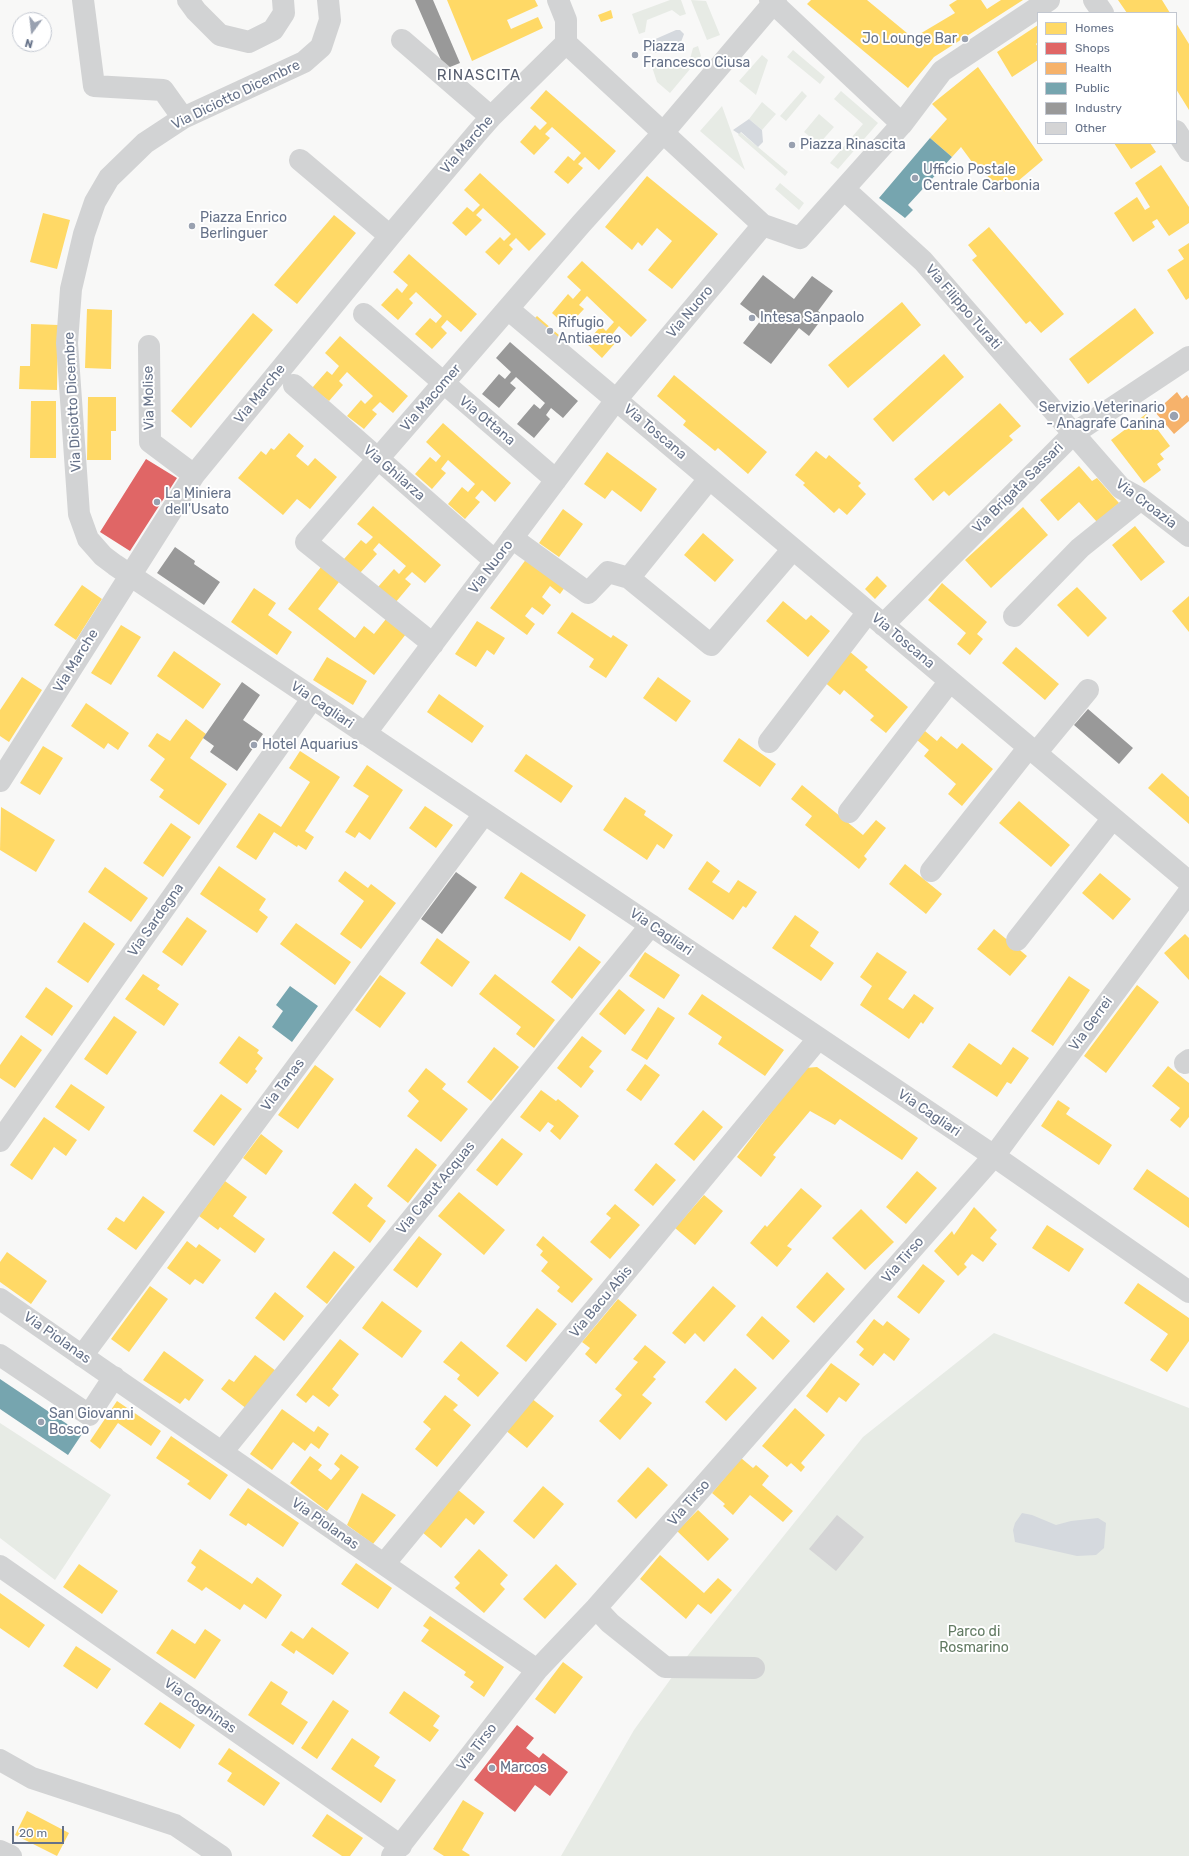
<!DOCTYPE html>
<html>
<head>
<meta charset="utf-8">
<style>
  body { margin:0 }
  #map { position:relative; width:1189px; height:1856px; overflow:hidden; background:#f8f8f7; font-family:Rubik,sans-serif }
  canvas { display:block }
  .legend { position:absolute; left:1037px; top:12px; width:140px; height:132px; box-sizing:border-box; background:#fff; border:1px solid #c2c7d0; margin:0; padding:5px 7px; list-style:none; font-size:12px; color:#667289 }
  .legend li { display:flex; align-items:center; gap:8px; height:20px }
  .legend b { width:20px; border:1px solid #c2c7d0 }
  .north { position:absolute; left:12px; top:12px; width:40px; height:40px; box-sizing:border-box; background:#fff; border:1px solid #c2c7d0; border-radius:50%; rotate:195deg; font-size:11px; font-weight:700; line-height:16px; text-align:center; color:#667289 }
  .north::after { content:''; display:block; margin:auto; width:14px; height:18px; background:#99a1b0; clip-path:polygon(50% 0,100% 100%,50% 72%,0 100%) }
  .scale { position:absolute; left:12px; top:1826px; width:52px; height:18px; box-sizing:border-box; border:2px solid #667289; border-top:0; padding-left:5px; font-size:12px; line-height:14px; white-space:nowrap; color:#667289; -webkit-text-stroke:3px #fff; paint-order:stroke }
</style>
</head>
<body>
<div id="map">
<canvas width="1189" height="1856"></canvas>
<ul class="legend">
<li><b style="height:11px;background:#ffd966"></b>Homes</li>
<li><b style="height:11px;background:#e06666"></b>Shops</li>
<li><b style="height:11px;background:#f6b26b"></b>Health</li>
<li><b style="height:11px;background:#76a5af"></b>Public</li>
<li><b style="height:11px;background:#999"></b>Industry</li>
<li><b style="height:11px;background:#d4d4d5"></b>Other</li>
</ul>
<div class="north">N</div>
<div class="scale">20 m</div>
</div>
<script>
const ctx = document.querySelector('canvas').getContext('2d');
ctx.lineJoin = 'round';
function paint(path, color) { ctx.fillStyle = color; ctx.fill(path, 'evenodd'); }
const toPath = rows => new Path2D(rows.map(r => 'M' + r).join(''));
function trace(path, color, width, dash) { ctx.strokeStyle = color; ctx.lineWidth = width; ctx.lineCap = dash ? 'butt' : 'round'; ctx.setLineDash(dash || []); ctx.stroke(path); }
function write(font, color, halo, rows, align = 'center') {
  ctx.font = font + ' Rubik,sans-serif'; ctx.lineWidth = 4; ctx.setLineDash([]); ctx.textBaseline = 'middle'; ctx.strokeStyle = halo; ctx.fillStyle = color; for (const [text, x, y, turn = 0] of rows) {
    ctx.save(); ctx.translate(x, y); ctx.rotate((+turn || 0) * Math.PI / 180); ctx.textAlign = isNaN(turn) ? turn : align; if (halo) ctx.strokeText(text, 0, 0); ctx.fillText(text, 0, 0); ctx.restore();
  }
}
paint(toPath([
  [670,0,681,0,686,14,680,16,672,10,647,20,645,32,639,34,632,14],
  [691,0,706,1,720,35,707,40],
  [698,46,701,56,670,93,657,82,651,64,657,62,665,68,690,59,693,48],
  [793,50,825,77,820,84,787,57],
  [762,55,768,60,756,95,739,81],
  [802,91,807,96,786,121,780,116],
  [841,91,878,123,838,169,830,163,863,124,834,99],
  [762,102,776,114,762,130,749,119],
  [722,106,745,170,700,131],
  [819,114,834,127,819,144,804,132],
  [740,132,788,172,785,176,738,135],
  [780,183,804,203,799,210,775,189],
  [994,1333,1189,1408,1189,1856,561,1856,634,1730,685,1659,863,1437],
  [0,1423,111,1495,55,1580,0,1538]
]), '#e7ebe5');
paint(toPath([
  [676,30,680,30,684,34,681,42,656,53,649,50,649,44,651,41],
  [749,119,762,130,763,142,758,147,741,132,739,134,733,130],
  [1022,1513,1032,1515,1056,1525,1071,1521,1098,1518,1106,1523,1104,1548,1096,1555,1077,1556,1015,1542,1013,1530,1015,1523]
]), '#d5d9de');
paint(toPath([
  [447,0,535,0,538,6,507,20,511,29,538,17,543,28,472,61],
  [811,0,867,0,913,38,955,13,949,5,957,0,981,0,987,9,1001,0,1023,0,934,57,908,88,807,4],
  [1118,0,1162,0,1170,13,1127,13],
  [611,10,613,18,601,22,598,15],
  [1176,23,1189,44,1189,110,1176,89],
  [1038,25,1038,42,1036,44,1038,47,1038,60,1012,77,997,52],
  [978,67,1043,160,1005,192,972,162,961,147,952,157,930,138,947,119,932,104],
  [546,90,616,151,599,170,585,157,578,164,583,168,568,184,554,172,568,156,574,161,581,153,552,127,545,134,550,138,534,155,520,142,535,125,540,130,547,123,530,108],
  [1114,143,1150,143,1156,152,1131,169],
  [1161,165,1189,207,1189,223,1169,236,1157,219,1152,222,1155,227,1133,242,1114,213,1137,197,1145,210,1150,207,1135,183],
  [480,173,546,234,529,251,516,238,509,245,513,249,499,265,485,252,500,237,504,241,511,234,483,208,476,215,482,220,466,236,452,223,467,207,473,212,480,205,464,190],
  [647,176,718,234,672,289,648,270,672,241,657,228,642,246,638,242,632,250,605,227],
  [43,213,70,220,57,269,30,262],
  [334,215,356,233,297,304,274,285],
  [989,227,1064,314,1041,333,1030,321,1026,324,972,260,977,256,968,245],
  [1189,243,1189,298,1186,300,1167,270,1184,259,1178,250],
  [409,254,477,314,461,332,447,320,441,327,447,333,432,349,415,334,430,318,436,323,442,316,416,292,409,299,413,303,398,320,381,305,397,288,402,293,408,285,393,272],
  [582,261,647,320,631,337,619,326,611,336,617,341,602,358,586,343,601,326,606,331,614,322,587,296,579,305,584,309,567,327,552,313,568,294,573,299,581,290,567,277],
  [902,302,921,325,848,388,828,365],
  [1135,308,1154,333,1088,384,1069,359],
  [87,309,112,310,111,369,85,368],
  [253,313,273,330,191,428,171,411],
  [537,316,567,342,564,346,533,320],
  [31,324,58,325,57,390,19,389,20,366,30,366],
  [340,336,408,396,393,413,380,402,372,410,377,414,364,429,347,416,361,400,365,404,373,396,347,372,339,381,343,385,329,401,312,388,327,371,332,375,339,366,325,353],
  [944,354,964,377,893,442,873,419],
  [674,375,767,452,748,474,718,448,715,451,683,425,686,421,657,396],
  [88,397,116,397,116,431,111,431,111,460,87,460],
  [31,401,56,401,56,458,30,458],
  [1000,403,1021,426,1009,436,1013,440,949,496,944,491,933,501,914,479],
  [1146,414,1170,446,1160,454,1164,459,1157,464,1161,470,1144,483,1111,440],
  [443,423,511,483,495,502,482,490,475,498,480,502,465,519,448,504,462,487,468,492,475,484,448,460,441,469,446,473,432,489,415,474,430,457,436,462,441,456,426,442],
  [289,433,304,446,296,456,308,466,315,458,337,477,310,509,297,499,283,515,238,478,261,451,266,455,271,448,274,450],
  [816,451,826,459,829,455,861,483,858,486,866,494,847,515,839,508,834,513,803,485,805,483,795,475],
  [607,452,657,489,641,512,612,490,605,499,584,484],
  [1079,466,1092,481,1097,478,1119,503,1097,522,1079,502,1058,521,1040,500],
  [373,506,441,565,425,583,412,572,405,579,411,584,395,603,378,587,394,569,399,574,406,566,379,543,373,550,377,554,360,573,344,559,361,540,366,544,373,537,357,524],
  [1023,507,1048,535,991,588,965,560],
  [563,509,583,524,559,557,539,543],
  [1135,526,1165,562,1141,581,1112,545],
  [703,533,734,560,715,582,684,555],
  [530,554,568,583,560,594,550,586,542,597,551,605,543,615,532,607,525,616,535,624,527,635,490,608],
  [321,567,339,582,318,609,355,638,364,626,374,634,386,619,406,634,374,675,288,609],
  [877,576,887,586,875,599,865,589],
  [942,583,987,622,977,634,983,639,970,655,957,644,966,633,928,600],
  [82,585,102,599,76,640,54,625],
  [1077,587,1107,618,1088,637,1057,605],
  [254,588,276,603,268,615,292,632,277,655,231,622],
  [1189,596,1189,632,1172,611],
  [783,601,806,620,811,615,830,631,808,657,766,621],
  [572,612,611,638,613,635,628,645,606,678,589,667,594,659,557,633],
  [477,621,505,638,494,655,487,650,476,667,455,654],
  [121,625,141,637,111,685,91,673],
  [1016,647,1059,684,1045,700,1002,663],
  [174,651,221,684,203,709,157,676],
  [849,651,868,667,865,670,908,707,886,733,870,720,874,716,844,690,840,695,823,681],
  [327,657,367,681,353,705,313,680],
  [22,677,42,690,9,742,0,736,0,710],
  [658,677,691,701,676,722,643,698],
  [439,694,484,726,472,743,427,712],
  [86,703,129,733,118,750,108,743,104,749,71,726],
  [186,719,206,734,190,758,227,784,199,825,159,797,164,790,150,780,165,759,148,746,157,733,170,741],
  [925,731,937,741,941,736,957,749,962,743,993,769,962,806,948,794,956,784,924,756,929,750,917,740],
  [739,738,776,764,760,787,723,761],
  [43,746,63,758,40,795,20,783],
  [300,751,340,777,305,831,314,837,306,850,298,845,297,847,274,832,256,860,236,847,259,813,281,827,310,782,289,768],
  [526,754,573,786,561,803,514,771],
  [367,765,403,790,370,840,359,832,355,838,345,832,369,796,353,786],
  [1162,773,1189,797,1189,824,1148,788],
  [802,785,863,835,876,820,886,828,864,856,867,859,859,869,805,825,812,816,791,799],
  [625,797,646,811,644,815,673,835,664,849,657,844,647,860,603,830],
  [1019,801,1070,845,1051,867,999,823],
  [425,806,453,825,436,848,409,828],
  [1,807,55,840,36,872,0,850],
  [171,823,191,837,163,877,143,863],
  [707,861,720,871,712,882,729,893,738,880,757,892,746,908,743,906,733,920,688,889],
  [905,864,942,894,926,914,889,884],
  [219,866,266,899,259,910,268,917,257,933,200,894],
  [105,867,148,898,131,922,88,892],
  [345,871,368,888,371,884,396,903,361,949,340,934,364,901,338,881],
  [521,872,586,915,570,941,504,898],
  [1100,873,1131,899,1113,920,1082,893],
  [795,915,819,932,810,946,834,963,821,981,772,948],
  [187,917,207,931,182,966,162,952],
  [84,922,115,944,88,983,57,962],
  [296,923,351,962,335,985,280,944],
  [994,929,1027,956,1010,976,977,949],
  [1185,934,1189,938,1189,980,1164,953],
  [437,938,470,962,452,987,420,963],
  [579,946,601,962,572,999,551,982],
  [645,952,680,975,664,999,629,976],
  [877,952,907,972,888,999,903,1009,914,994,934,1008,923,1024,921,1022,909,1039,860,1005,872,986,860,977],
  [143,974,160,985,157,989,179,1004,164,1026,125,999],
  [495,974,555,1020,534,1048,516,1034,521,1027,479,994],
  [380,975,406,993,380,1028,355,1010],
  [1069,976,1090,990,1053,1046,1031,1031],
  [1137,985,1159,1002,1106,1073,1084,1056],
  [46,987,73,1006,52,1036,25,1017],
  [619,989,645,1010,625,1035,599,1014],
  [702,994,784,1050,765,1076,718,1044,722,1037,688,1014],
  [658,1007,675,1018,647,1060,631,1050],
  [114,1016,137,1032,107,1075,84,1059],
  [21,1035,42,1050,15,1088,0,1078,0,1065],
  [239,1036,259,1050,257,1053,263,1058,255,1069,257,1071,247,1084,219,1063],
  [582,1036,602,1051,589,1067,594,1071,581,1088,557,1068],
  [969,1043,1001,1065,1013,1047,1029,1058,1011,1084,1007,1082,997,1097,952,1067],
  [494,1047,519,1067,491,1101,467,1082],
  [645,1064,660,1075,641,1101,626,1090],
  [315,1065,334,1079,298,1129,278,1115],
  [1168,1066,1189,1083,1189,1117,1180,1128,1170,1120,1180,1108,1152,1086],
  [817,1067,918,1138,902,1160,840,1119,835,1125,810,1111,773,1155,776,1157,761,1177,737,1157,805,1068],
  [426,1068,446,1084,442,1089,468,1109,441,1142,407,1116,419,1101,408,1091],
  [71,1084,105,1107,89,1131,55,1107],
  [541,1090,556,1101,558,1099,579,1116,560,1140,550,1131,554,1126,548,1122,540,1132,520,1117],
  [221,1094,242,1109,214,1146,193,1131],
  [1058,1100,1070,1108,1066,1114,1112,1145,1099,1165,1041,1126],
  [703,1110,723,1127,694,1161,674,1144],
  [44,1117,77,1140,66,1156,54,1147,32,1180,10,1165],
  [261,1134,283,1151,266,1175,243,1158],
  [502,1138,523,1154,497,1186,476,1170],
  [416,1148,437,1165,408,1203,387,1186],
  [656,1163,676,1180,653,1206,634,1190],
  [1147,1169,1189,1198,1189,1228,1133,1189],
  [917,1171,937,1188,906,1224,886,1207],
  [225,1181,247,1197,233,1216,265,1239,255,1253,220,1227,218,1230,199,1216],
  [355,1183,373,1198,367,1206,386,1221,370,1243,332,1213],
  [801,1188,822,1206,787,1246,792,1249,777,1267,750,1243,765,1225,767,1227],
  [459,1192,505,1230,484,1255,438,1216],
  [704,1195,723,1211,695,1245,675,1228],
  [143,1196,165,1212,136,1250,107,1229,116,1217,124,1222],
  [615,1204,640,1225,610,1259,590,1242,611,1218,606,1214],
  [974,1207,997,1230,990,1238,997,1244,983,1262,972,1254,964,1264,967,1267,958,1276,934,1251,952,1231,954,1235],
  [861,1209,894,1242,865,1270,832,1238],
  [1047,1225,1084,1249,1069,1272,1032,1248],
  [419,1236,442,1254,417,1288,393,1270],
  [543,1236,593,1279,572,1303,557,1291,560,1287,541,1271,548,1262,540,1255,543,1251,536,1245],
  [187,1241,196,1248,199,1244,221,1260,203,1284,195,1279,190,1285,167,1268],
  [334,1251,355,1267,327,1304,306,1287],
  [7,1252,47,1281,31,1304,0,1282,0,1262],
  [923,1264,945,1281,919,1314,897,1297],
  [827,1272,845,1289,814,1323,796,1307],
  [1138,1283,1189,1318,1189,1341,1167,1372,1150,1360,1168,1334,1124,1303],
  [150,1286,168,1299,129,1352,111,1339],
  [713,1286,736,1306,704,1342,695,1333,685,1344,672,1333],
  [275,1292,304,1316,284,1341,255,1318],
  [618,1299,637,1315,596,1364,585,1354,590,1348,582,1342],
  [382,1301,422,1331,402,1358,362,1328],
  [537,1308,557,1324,526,1362,506,1346],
  [762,1316,790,1341,773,1360,746,1335],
  [874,1319,883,1326,887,1321,910,1339,894,1361,884,1353,873,1366,859,1355,864,1349,856,1342],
  [340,1339,359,1354,332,1389,339,1395,329,1407,313,1395,306,1403,296,1395],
  [461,1341,499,1373,478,1397,457,1379,460,1375,443,1362],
  [645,1345,666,1362,653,1377,656,1379,642,1395,652,1403,620,1440,599,1421,622,1395,615,1389,638,1362,633,1359],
  [164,1351,204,1380,189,1401,185,1398,180,1404,143,1380],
  [255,1355,276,1371,247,1409,221,1389,229,1379,234,1382],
  [831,1363,860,1384,846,1402,839,1397,827,1413,806,1396],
  [735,1368,757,1388,726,1421,705,1402],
  [445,1395,458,1405,453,1410,471,1425,437,1467,415,1449,431,1429,423,1422],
  [531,1398,554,1416,527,1448,504,1429],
  [117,1401,161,1431,151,1446,118,1423,100,1449,90,1441],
  [795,1408,825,1435,801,1463,805,1467,801,1472,791,1463,787,1467,762,1446],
  [282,1409,314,1432,318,1426,329,1434,319,1449,311,1443,305,1451,293,1442,272,1470,250,1454],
  [171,1436,228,1475,210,1500,187,1484,190,1481,156,1458],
  [341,1454,359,1467,327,1511,290,1483,310,1456,322,1465,318,1470,331,1480,340,1469,334,1464],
  [741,1458,753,1468,756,1465,769,1476,762,1485,793,1511,783,1522,750,1495,733,1515,723,1506,725,1504,712,1493],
  [648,1467,668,1485,636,1519,617,1501],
  [543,1486,564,1504,534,1539,513,1521],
  [248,1488,299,1523,283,1547,248,1523,246,1526,229,1515],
  [457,1489,485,1512,474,1525,466,1518,441,1548,422,1532],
  [362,1493,396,1515,373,1544,347,1525],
  [698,1510,729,1539,708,1561,677,1531],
  [200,1549,252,1584,257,1577,282,1595,266,1619,244,1604,240,1610,206,1587,202,1591,187,1581,196,1567,191,1563],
  [479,1549,508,1575,500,1584,505,1589,484,1613,455,1588,460,1583,454,1577],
  [660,1555,704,1593,718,1578,732,1590,711,1614,698,1604,686,1619,640,1579],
  [356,1563,392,1588,378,1609,341,1584],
  [79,1564,118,1591,102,1614,63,1587],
  [556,1564,577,1584,545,1619,523,1599],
  [0,1593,45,1625,29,1648,0,1628],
  [430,1616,504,1667,484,1697,470,1687,474,1682,464,1675,466,1672,421,1641,429,1630,423,1626],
  [312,1627,349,1653,333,1675,296,1650,294,1654,281,1645,291,1631,303,1639],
  [172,1629,195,1644,205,1629,221,1640,195,1679,156,1653],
  [76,1646,111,1669,97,1689,63,1666],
  [563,1662,583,1677,555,1714,535,1699],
  [271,1681,288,1692,281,1704,308,1722,293,1745,248,1715],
  [404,1691,440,1716,433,1726,439,1730,430,1742,389,1713],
  [333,1700,349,1711,317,1759,301,1748],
  [160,1702,195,1725,180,1749,144,1724],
  [352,1738,380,1757,374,1766,396,1780,381,1803,331,1769],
  [229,1748,280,1783,264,1806,227,1781,232,1773,218,1764],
  [463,1800,484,1813,462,1850,470,1855,469,1856,444,1856,433,1849],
  [27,1811,69,1833,57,1856,15,1835],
  [327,1814,363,1838,350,1856,342,1856,312,1836]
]), '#ffd966');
paint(toPath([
  [146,459,177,478,130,551,100,532],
  [517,1725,534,1738,526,1748,539,1758,543,1753,568,1772,550,1796,535,1785,515,1812,474,1780]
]), '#e06666');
paint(toPath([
  [1177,392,1182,399,1187,395,1189,398,1189,421,1174,434,1155,412]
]), '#f6b26b');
paint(toPath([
  [930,138,952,157,908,205,913,210,905,218,879,198],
  [290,986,318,1006,292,1042,272,1027,283,1011,276,1005],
  [0,1379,82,1434,68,1455,0,1409]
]), '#76a5af');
paint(toPath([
  [415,0,433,0,460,63,445,69],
  [763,275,794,299,812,276,833,291,818,311,824,316,809,336,799,328,771,364,743,343,761,320,740,304],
  [510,342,578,401,563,418,551,408,546,415,550,419,534,438,517,424,534,404,540,409,545,403,516,377,510,383,516,388,499,408,482,394,499,374,505,379,511,372,496,358],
  [175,547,195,561,194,564,220,582,204,605,157,573],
  [242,682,260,695,243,720,263,734,237,771,210,752,214,746,203,738],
  [1088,709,1133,748,1119,764,1074,725],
  [456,872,477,887,442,934,421,919]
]), '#999');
paint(toPath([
  [837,1515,864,1537,836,1571,809,1549]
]), '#d4d4d5');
trace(toPath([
  [83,0,94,86,163,90,183,118],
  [188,0,196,11,220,35,249,42,273,30,284,13,283,0],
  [328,0,330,20,321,47,304,62,183,118,145,143,109,178,95,202,84,234,71,289,67,343,79,514,88,539,103,556,115,565,994,1156,1189,1292],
  [558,0,566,20,566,43,763,225,800,238,902,124,770,0],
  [1094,0,1103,13],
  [402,40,491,117],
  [902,124,942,71,1049,0],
  [1176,131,1189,151],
  [300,160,390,236],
  [844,189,923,261,1121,488,1141,499,1189,536],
  [508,309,1189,882],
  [364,314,556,480],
  [149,346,150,442,194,475],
  [294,385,495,561],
  [709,479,629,578,711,645,793,549],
  [512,538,588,593,608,572,629,578],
  [1014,616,1080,548,1141,499],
  [883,625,1073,434,1189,357],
  [433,644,306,542,581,224,663,133,776,0],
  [365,734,616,400,763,225],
  [769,742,868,612],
  [1036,753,1088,690],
  [0,781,194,475,390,236,477,133,491,117,566,43],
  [849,812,950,681],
  [931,871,1029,747],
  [1017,940,1113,818],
  [1185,1063,1189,1060],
  [0,1141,312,699],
  [0,1299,537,1670],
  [0,1355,89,1415,114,1377],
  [82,1356,484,814],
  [222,1452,651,925],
  [384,1564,818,1039],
  [0,1566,401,1846],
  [596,1608,610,1623,665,1667,754,1668],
  [0,1760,32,1778,175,1825,221,1856],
  [0,1851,11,1856],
  [392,1856,537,1670,596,1608,994,1156,1189,892]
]), '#d2d3d4', 22);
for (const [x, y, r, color] of [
  [965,39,4,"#99a1b0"],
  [635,55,4,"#99a1b0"],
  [792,145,4,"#99a1b0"],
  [915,178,4,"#99a1b0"],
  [192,226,4,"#99a1b0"],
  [752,318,4,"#99a1b0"],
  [550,331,4,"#99a1b0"],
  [1174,416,5,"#99a1b0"],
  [157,502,4,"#99a1b0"],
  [254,745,4,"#99a1b0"],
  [41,1422,4,"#99a1b0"],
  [492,1768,4,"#99a1b0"]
]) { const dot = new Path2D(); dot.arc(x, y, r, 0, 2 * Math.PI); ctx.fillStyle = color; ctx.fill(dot); trace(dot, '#fff', 1.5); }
write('14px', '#667289', '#fff', [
  ["Jo Lounge Bar",957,39,"right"],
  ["Piazza",643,47],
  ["Francesco Ciusa",643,63],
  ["Piazza Rinascita",800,145],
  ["Ufficio Postale",923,170],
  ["Centrale Carbonia",923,186],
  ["Piazza Enrico",200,218],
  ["Berlinguer",200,234],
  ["Intesa Sanpaolo",760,318],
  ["Rifugio",558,323],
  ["Antiaereo",558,339],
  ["Servizio Veterinario",1165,408,"right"],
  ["- Anagrafe Canina",1165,424,"right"],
  ["La Miniera",165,494],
  ["dell'Usato",165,510],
  ["Hotel Aquarius",262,745],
  ["San Giovanni",49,1414],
  ["Bosco",49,1430],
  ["Marcos",500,1768]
], 'left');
write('14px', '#667289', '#fff', [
  ["Via Diciotto Dicembre",236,95,-26],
  ["Via Marche",467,145,-49],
  ["Via Filippo Turati",963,307,49],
  ["Via Nuoro",690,312,-50],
  ["Via Marche",260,394,-51],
  ["Via Molise",149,398,-91],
  ["Via Macomer",431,398,-49],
  ["Via Diciotto Dicembre",73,402,-93],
  ["Via Ottana",487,421,40],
  ["Via Toscana",655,432,40],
  ["Via Ghilarza",394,473,41],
  ["Via Brigata Sassari",1018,488,-45],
  ["Via Croazia",1146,504,37],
  ["Via Nuoro",491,567,-53],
  ["Via Toscana",903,641,40],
  ["Via Marche",76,661,-58],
  ["Via Cagliari",322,705,34],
  ["Via Sardegna",156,920,-55],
  ["Via Cagliari",661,932,34],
  ["Via Gerrei",1091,1024,-54],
  ["Via Tanas",283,1085,-53],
  ["Via Cagliari",929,1113,34],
  ["Via Caput Acquas",436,1188,-51],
  ["Via Tirso",903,1260,-49],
  ["Via Bacu Abis",601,1302,-50],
  ["Via Piolanas",57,1338,35],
  ["Via Tirso",689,1503,-49],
  ["Via Piolanas",325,1524,35],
  ["Via Coghinas",200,1706,35],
  ["Via Tirso",477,1747,-52]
]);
write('14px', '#627a62', '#fff', [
  ["Parco di",974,1632],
  ["Rosmarino",974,1648]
]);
ctx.letterSpacing = '1px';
write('15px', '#555d6e', '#fff', [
  ["RINASCITA",479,76]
]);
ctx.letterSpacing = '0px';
</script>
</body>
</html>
